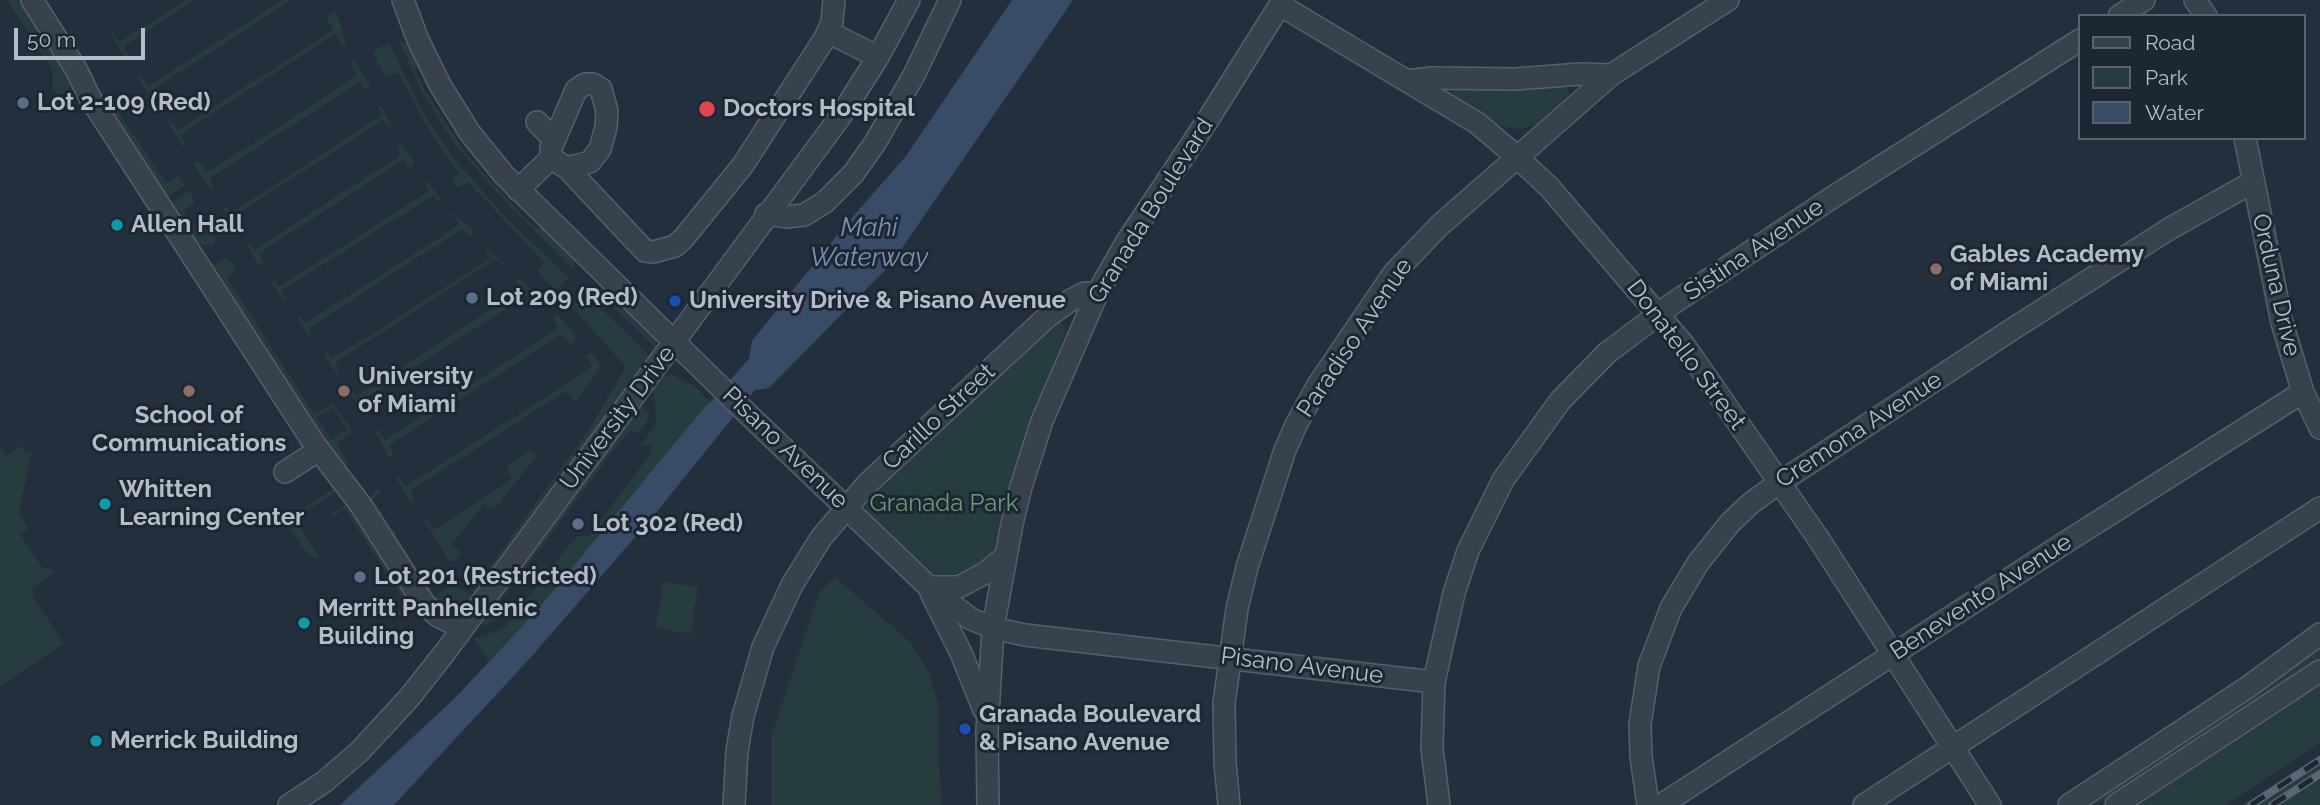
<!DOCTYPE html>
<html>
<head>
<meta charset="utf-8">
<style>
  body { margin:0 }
  #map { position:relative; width:2320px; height:805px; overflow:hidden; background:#242f3e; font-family:Raleway,sans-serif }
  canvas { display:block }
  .legend { position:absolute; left:2078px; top:14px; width:228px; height:126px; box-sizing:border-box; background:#1d2633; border:2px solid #59626f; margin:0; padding:9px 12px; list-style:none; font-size:21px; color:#b4bcc9 }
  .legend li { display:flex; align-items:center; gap:14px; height:35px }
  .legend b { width:35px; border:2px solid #59626f }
  .scale { position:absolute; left:14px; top:28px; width:131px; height:32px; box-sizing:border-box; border:4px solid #b4bcc9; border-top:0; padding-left:9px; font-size:21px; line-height:24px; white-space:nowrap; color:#b4bcc9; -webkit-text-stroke:5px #1d2633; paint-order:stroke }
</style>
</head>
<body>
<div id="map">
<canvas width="2320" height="805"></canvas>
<ul class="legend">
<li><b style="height:9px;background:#38414e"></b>Road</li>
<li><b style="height:19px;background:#263c3f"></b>Park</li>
<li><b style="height:19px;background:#394c67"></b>Water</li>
</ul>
<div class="scale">50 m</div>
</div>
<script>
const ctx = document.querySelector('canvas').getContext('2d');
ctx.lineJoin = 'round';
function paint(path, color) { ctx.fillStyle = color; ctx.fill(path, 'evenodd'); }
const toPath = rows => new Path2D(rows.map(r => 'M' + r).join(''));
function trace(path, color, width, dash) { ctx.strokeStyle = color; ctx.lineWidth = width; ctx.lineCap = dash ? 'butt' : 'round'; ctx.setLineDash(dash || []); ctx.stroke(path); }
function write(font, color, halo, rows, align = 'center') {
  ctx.font = font + ' Raleway,sans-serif'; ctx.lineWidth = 6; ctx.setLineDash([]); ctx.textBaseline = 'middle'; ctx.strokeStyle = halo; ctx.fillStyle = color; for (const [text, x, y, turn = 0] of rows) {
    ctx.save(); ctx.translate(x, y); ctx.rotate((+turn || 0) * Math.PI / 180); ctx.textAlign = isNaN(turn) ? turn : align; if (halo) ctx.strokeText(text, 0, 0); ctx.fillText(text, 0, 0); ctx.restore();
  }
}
paint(toPath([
  [7,0,21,0,69,74,70,86,67,91,58,97,53,89,53,71],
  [185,0,194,0,123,47,129,57,129,59,126,60,110,32,113,32,120,42],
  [281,0,291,0,151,91,158,101,154,104,137,76,141,75,148,87],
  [332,12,336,12,338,16,346,45,342,45,335,34,180,135,187,147,182,146,167,120,170,120,178,130,333,30,326,18],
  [399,41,410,46,418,63,415,71,427,94,467,155,522,215,536,228,546,229,574,257,574,269,511,208,456,146,422,92],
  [389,43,424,114,452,156,503,214,569,278,557,289,554,289,538,272,538,269,544,262,468,182,458,188,452,181,459,173,434,139,398,72,390,76,385,75,373,55,376,49],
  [352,60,356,61,371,89,366,90,360,82,210,178,214,189,209,188,194,165,195,162,200,162,207,172,282,125,357,75,351,64],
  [1559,83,1566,87,1569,92,1569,99,1546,121,1522,129,1497,126,1452,98,1454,91,1458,87],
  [125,94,126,98,114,106,166,183,178,176,186,185,163,200,104,108],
  [378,106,381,106,392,127,389,127,383,120,233,217,237,226,233,226,222,206,226,206,231,213,311,161,382,115],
  [401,144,414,161,413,166,408,167,403,160,258,254,263,262,263,264,258,265,246,243,250,243,255,250,287,229,400,155,397,149],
  [427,181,443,201,439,201,434,195,281,291,286,299,283,301,271,281,275,281,279,287,429,191,425,184],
  [190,191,195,203,183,210,196,229,207,225,216,240,213,245,195,244,167,205],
  [453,213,472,230,472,235,468,236,462,229,309,328,312,334,309,336,297,317,300,317,305,323,433,242,459,224],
  [486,248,505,264,505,267,496,259,335,363,339,371,338,374,336,373,324,353,327,352,332,358,380,329,490,258,485,250],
  [223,259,228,259,236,268,235,271,227,278,314,414,332,403,352,430,351,433,336,444,348,464,342,467,210,271,213,266],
  [333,408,347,430,331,440,317,418],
  [517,279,523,281,541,299,540,303,535,303,528,295,361,401,367,412,363,415,348,390,352,389,357,396,521,290,516,283],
  [599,286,607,288,656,338,656,349,592,287],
  [584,292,651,357,469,602,456,607,435,601,369,501,369,498,378,489,382,491,373,499,434,595,455,584,470,594,588,431,626,367,572,307],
  [555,314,559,316,576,335,574,344,569,343,562,334,389,445,394,455,390,458,375,432,379,431,385,440,558,328,553,317],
  [1060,321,1063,324,1065,335,1030,423,1009,493,995,553,991,558,955,579,938,577,872,517,866,509,866,499,1056,322],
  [592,353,599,363,600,368,577,400,573,400,566,391,410,491,415,501,411,503,396,478,400,477,406,486,469,446,592,367,586,355],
  [670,374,674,374,677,378,695,386,711,404,693,421,538,609,489,661,474,639,500,630,507,625,572,541,580,536,589,536,651,453,651,443,640,447,655,425,656,413,653,389,658,380],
  [640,406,647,411,649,416,644,427,639,432,630,431,614,450,497,606,502,614,491,623,478,626,475,624],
  [0,446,6,456,22,446,27,453,32,450,19,512,28,529,20,534,43,569,47,567,54,572,32,590,34,598,64,644,0,686],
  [529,451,534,453,536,457,494,509,484,504,451,545,461,552,461,554,455,561,448,559,424,520,428,520,434,530,512,479,506,466],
  [337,487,337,491,295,519,321,560,307,554,285,520],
  [346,504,348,504,412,604,401,615,398,616,398,612,407,605,345,509,333,516,330,515],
  [835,577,910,642,929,673,939,706,938,756,942,805,771,805,771,737,819,593],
  [663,582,698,587,691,634,656,628],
  [2320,647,2320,661,2097,805,2086,805],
  [2320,683,2320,743,2225,805,2134,805],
  [2320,755,2320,805,2242,805]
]), '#263c3f');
paint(toPath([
  [1012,0,1073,0,891,264,769,388,755,390,650,520,531,657,394,805,340,805,457,696,538,609,693,421,749,359,752,341,843,228,906,156]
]), '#394c67');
const minor = toPath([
  [32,0,76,69,90,98,315,445,360,504,425,605,438,616,462,628],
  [403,0,418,40,440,85,470,133,504,175,754,420,929,587,971,619,993,628,1025,635,1434,682],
  [2195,0,2206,16],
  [1280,5,1477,123,1516,156,1550,188,1684,345,1818,538,1990,805],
  [2119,16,2144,0],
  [828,32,878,57],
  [1407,81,1432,78,1515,79,1581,74,1611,75],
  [537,122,554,140],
  [2245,138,2282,323,2303,392,2320,428],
  [567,168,645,251,654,252,675,246,683,239,743,165,825,38,832,22,834,0],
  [518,190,551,158,551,148,576,90,585,84,593,84,601,89,607,111,606,127,600,149,590,162,567,168,551,158],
  [766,214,786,217,804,215,825,202,853,174,875,143,914,75,950,0],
  [285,472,319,450],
  [929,587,959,587,985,573,1005,557],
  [931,593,961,653,984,710],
  [289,805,324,782,359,752,409,698,446,651,840,117,878,57,909,0],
  [734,805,737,751,743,716,763,647,792,585,821,538,867,484,1047,317,1071,300,1085,293,1097,294],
  [988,805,987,731,993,628,1012,524,1021,487,1042,421,1097,294,1126,243,1209,118,1283,0],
  [1229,805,1225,762,1224,703,1237,609,1247,567,1285,450,1296,425,1318,385,1394,273,1439,226,1611,75,1728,0],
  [1439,805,1432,748,1434,682,1454,593,1468,551,1503,480,1560,401,1607,353,1672,304,1833,197,2080,40],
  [1648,805,1641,756,1640,724,1649,666,1671,608,1698,563,1730,523,1751,503,1779,483,2008,332,2169,229,2253,182],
  [1661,805,2066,542,2303,392],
  [1864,805,2320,508],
  [2069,805,2248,687,2320,634],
  [2116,805,2320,671]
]);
trace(minor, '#565f6c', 24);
trace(minor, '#38414e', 21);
const rail = toPath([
  [2251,805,2320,760],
  [2272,805,2320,774]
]);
trace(rail, '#5a6575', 8);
trace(rail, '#1d2633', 5, [16]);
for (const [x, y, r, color] of [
  [23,103,7,"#5c6f8a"],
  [707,109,9,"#e0444e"],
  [117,225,7,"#0f9aa8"],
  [1936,269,7,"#8d6e63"],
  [472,298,7,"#5c6f8a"],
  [675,301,7,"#1a4fb4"],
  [189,391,7,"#8d6e63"],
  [344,391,7,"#8d6e63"],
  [105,504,7,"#0f9aa8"],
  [578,524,7,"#5c6f8a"],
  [360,577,7,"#5c6f8a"],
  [304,623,7,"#0f9aa8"],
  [965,729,7,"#1a4fb4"],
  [96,741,7,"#0f9aa8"]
]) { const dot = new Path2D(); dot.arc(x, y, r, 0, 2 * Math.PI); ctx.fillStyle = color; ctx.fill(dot); trace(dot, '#1d2633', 2.5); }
write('bold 24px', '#b4bcc9', '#1d2633', [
  ["Lot 2-109 (Red)",37,103],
  ["Doctors Hospital",723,109],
  ["Allen Hall",131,225],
  ["Gables Academy",1950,255],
  ["of Miami",1950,283],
  ["Lot 209 (Red)",486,298],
  ["University Drive & Pisano Avenue",689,301],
  ["University",358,377],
  ["of Miami",358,405],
  ["School of",189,416,"center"],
  ["Communications",189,444,"center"],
  ["Whitten",119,490],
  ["Learning Center",119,518],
  ["Lot 302 (Red)",592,524],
  ["Lot 201 (Restricted)",374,577],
  ["Merritt Panhellenic",318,609],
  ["Building",318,637],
  ["Granada Boulevard",979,715],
  ["& Pisano Avenue",979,743],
  ["Merrick Building",110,741]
], 'left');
write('24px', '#b4bcc9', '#1d2633', [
  ["Granada Boulevard",1151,211,-58],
  ["Sistina Avenue",1754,250,-34],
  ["Orduna Drive",2276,285,77],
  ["Paradiso Avenue",1355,338,-56],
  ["Donatello Street",1686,355,53],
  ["Carillo Street",939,417,-43],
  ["University Drive",618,418,-53],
  ["Cremona Avenue",1859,430,-33],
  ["Pisano Avenue",785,448,44],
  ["Benevento Avenue",1981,597,-33],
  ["Pisano Avenue",1302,666,7]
]);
write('24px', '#6b9a76', '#1d2633', [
  ["Granada Park",944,504]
]);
write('italic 26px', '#7c92b1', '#1d2633', [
  ["Mahi",869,228],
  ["Waterway",869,258]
]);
</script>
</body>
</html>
